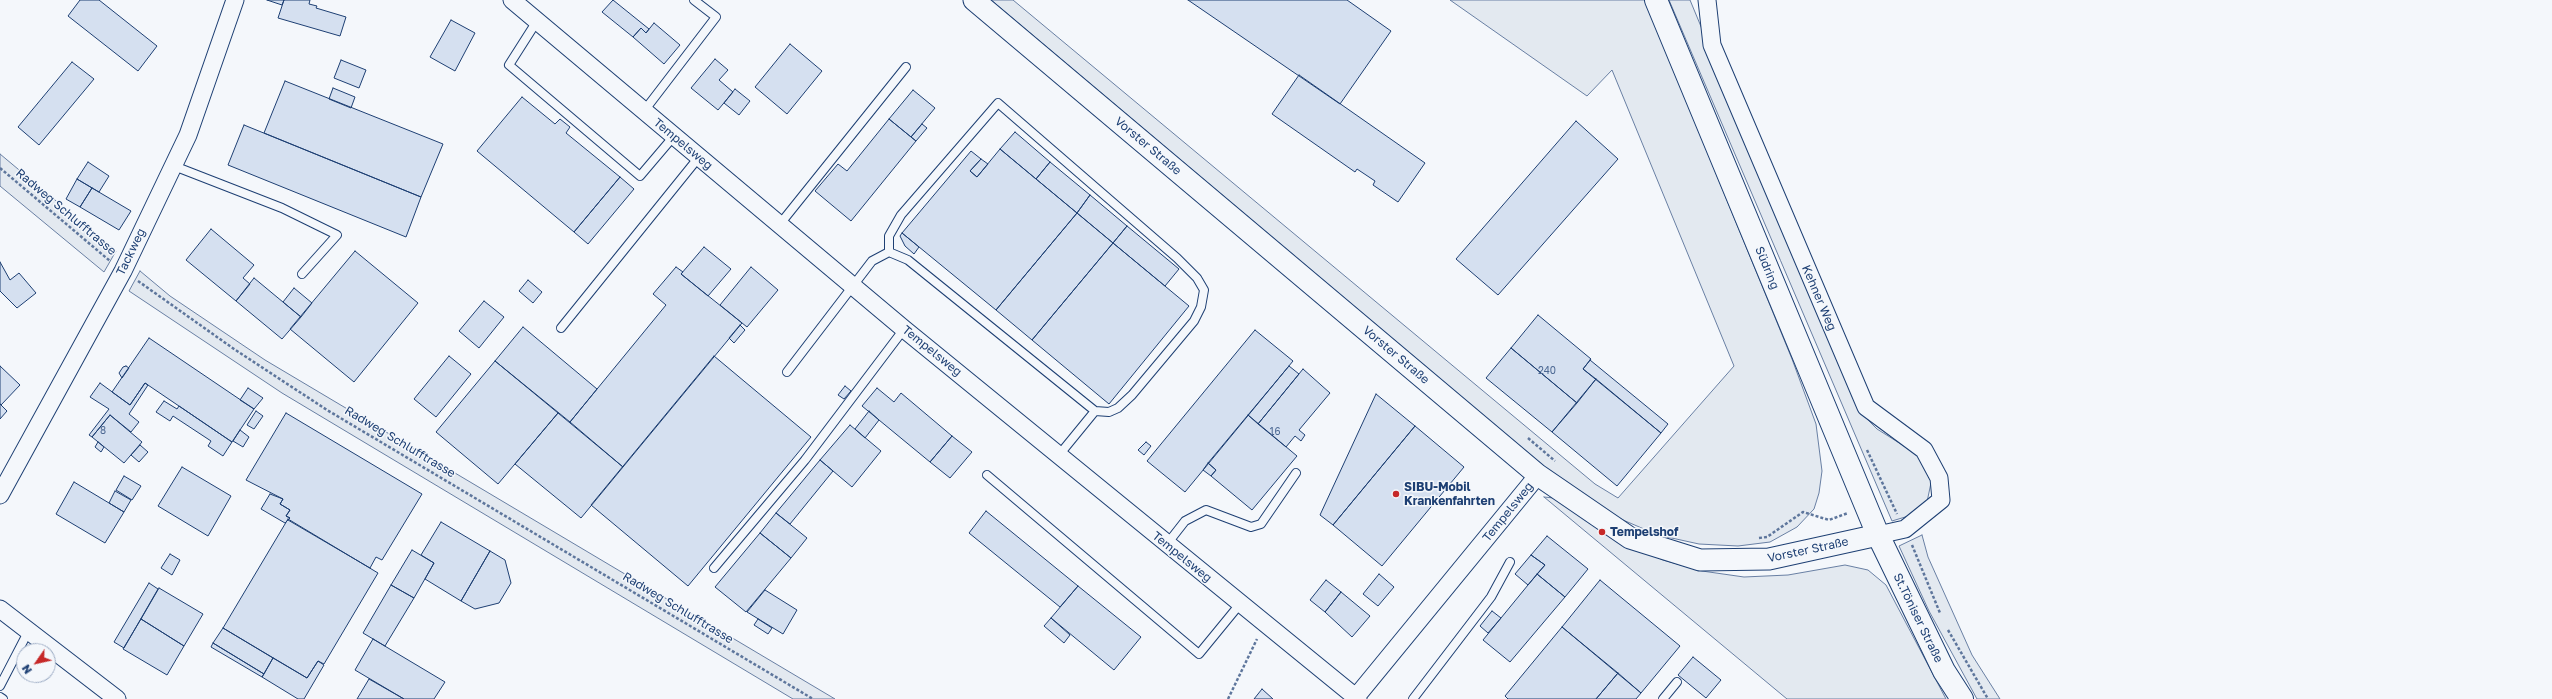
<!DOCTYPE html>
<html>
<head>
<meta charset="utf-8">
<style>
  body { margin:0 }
  #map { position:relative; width:2552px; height:699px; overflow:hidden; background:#f4f7fb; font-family:"Golos Text",sans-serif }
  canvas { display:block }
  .north { position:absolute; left:16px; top:643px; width:40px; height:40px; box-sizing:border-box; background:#f4f7fb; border:1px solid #9eadc5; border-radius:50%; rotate:236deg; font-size:11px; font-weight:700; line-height:16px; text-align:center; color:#1d3f73 }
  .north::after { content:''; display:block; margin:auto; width:14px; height:18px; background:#c62828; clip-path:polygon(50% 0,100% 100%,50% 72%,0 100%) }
</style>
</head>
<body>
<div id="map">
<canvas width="2552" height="699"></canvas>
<div class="north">N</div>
</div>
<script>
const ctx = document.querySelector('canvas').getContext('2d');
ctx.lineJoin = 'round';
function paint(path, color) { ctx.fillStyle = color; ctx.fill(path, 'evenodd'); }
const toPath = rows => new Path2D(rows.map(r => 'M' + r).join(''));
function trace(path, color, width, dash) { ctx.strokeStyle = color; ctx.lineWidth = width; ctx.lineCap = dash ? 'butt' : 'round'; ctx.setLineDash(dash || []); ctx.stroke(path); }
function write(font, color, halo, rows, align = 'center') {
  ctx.font = font + ' "Golos Text",sans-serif'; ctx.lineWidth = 3; ctx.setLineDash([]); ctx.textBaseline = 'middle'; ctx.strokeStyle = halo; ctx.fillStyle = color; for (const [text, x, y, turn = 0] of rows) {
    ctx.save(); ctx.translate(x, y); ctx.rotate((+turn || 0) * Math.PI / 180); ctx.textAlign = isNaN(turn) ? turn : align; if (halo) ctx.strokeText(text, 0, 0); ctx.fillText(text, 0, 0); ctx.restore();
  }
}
const green = toPath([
  [991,0,1013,0,1595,484,1618,498,1734,366,1612,70,1587,96,1450,0,1645,0,1792,359,1816,424,1822,471,1819,493,1814,509,1797,527,1770,542,1738,546,1699,544,1658,535,1616,517,1547,469,991,0],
  [1669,0,1690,0,1861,413,1877,429,1920,456,1932,478,1927,502,1915,514,1892,521,1669,0],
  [0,154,116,251,104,272,0,186,0,154],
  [140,271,170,296,265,360,835,699,793,699,282,393,129,291,140,271],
  [1544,497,1554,498,1607,535,1663,560,1702,571,1744,577,1788,575,1845,565,1868,570,1886,585,1946,699,1787,699,1544,497],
  [1922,535,1928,557,1972,655,2000,699,1977,699,1929,611,1899,546,1922,535]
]);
paint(green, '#e3e9f0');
trace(green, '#687fa3', 1);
const building = toPath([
  [80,0,99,0,157,46,138,71,68,16,80,0],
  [267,0,284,0,282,5,267,0],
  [284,0,310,0,309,4,317,6,316,8,346,17,340,36,278,18,284,0],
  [613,0,649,29,646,33,641,28,633,37,602,12,613,0],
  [1188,0,1347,0,1391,31,1340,104,1188,0],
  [451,20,475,33,455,71,430,57,451,20],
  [654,23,680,45,664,64,633,37,641,28,646,33,654,23],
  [790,44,822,71,787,114,755,87,790,44],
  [715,59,728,70,719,80,733,92,718,110,691,88,715,59],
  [341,60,366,70,359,88,334,78,341,60],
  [72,62,94,79,39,145,18,127,72,62],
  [1299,75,1425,163,1398,202,1373,185,1375,181,1357,169,1355,172,1272,114,1299,75],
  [285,81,443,144,421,197,264,133,285,81],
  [333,88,355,97,351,108,329,99,333,88],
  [735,89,750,101,739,115,724,103,735,89],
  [913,90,935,108,911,137,889,119,913,90],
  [522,97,555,124,560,119,570,127,566,133,620,177,574,232,477,151,522,97],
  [889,119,916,141,851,221,815,191,838,164,847,171,889,119],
  [1576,121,1618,159,1498,295,1456,259,1576,121],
  [922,124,927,128,916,141,911,137,922,124],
  [244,125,421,197,406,237,228,165,244,125],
  [1015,132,1050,162,1036,179,1000,149,1015,132],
  [1000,149,1077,213,996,310,902,233,971,151,981,159,970,171,977,177,1000,149],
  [981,159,988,164,977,177,970,171,981,159],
  [88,162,109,176,99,192,77,179,88,162],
  [1050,162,1090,195,1077,213,1036,179,1050,162],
  [620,177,634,189,588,244,574,232,620,177],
  [77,179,92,188,80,207,66,199,77,179],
  [92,188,131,211,119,230,80,207,92,188],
  [1090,195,1127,226,1113,243,1077,213,1090,195],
  [1077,213,1113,243,1032,340,996,310,1077,213],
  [1127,226,1179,269,1165,286,1113,243,1127,226],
  [211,229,254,265,243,278,250,284,236,301,186,260,211,229],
  [902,233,919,247,914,254,905,246,900,236,902,233],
  [1113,243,1189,306,1109,404,1032,340,1113,243],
  [704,247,731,269,708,296,681,274,704,247],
  [355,251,418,303,354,382,290,329,355,251],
  [0,262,10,280,19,273,36,293,17,308,0,291,0,262],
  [676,267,683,272,681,274,742,323,623,467,570,422,666,305,653,294,676,267],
  [751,267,778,290,747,327,720,305,751,267],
  [254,278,301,317,282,339,236,301,254,278],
  [528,280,542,292,533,303,519,291,528,280],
  [294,288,312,303,301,317,283,302,294,288],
  [484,301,504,317,479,348,459,331,484,301],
  [1538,315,1591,359,1583,369,1596,379,1577,403,1511,348,1538,315],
  [740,325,745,330,734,343,729,338,740,325],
  [523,327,597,389,570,422,495,361,523,327],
  [1255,330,1293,361,1185,492,1147,461,1255,330],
  [149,338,254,409,232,442,145,383,130,405,112,392,149,338],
  [1511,348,1577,403,1552,432,1486,378,1511,348],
  [449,356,471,374,436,417,414,399,449,356],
  [714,356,811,437,688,586,591,505,714,356],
  [1590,360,1668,424,1661,433,1583,369,1590,360],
  [495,361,558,413,498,484,436,432,495,361],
  [0,366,20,385,1,405,0,404,0,366],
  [126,366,129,368,122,378,119,373,123,367,126,366],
  [1289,366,1299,374,1258,424,1248,415,1289,366],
  [1303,369,1330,393,1299,430,1305,435,1301,441,1295,436,1286,447,1258,424,1303,369],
  [1596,379,1661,433,1617,486,1552,432,1596,379],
  [100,383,130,405,145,383,148,385,129,414,139,422,131,432,110,415,92,437,89,435,109,409,90,397,100,383],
  [845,386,851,391,844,399,838,395,845,386],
  [248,388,263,398,254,409,240,400,248,388],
  [877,388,894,402,901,393,952,436,930,462,862,406,877,388],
  [1376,394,1415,426,1333,525,1320,515,1376,394],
  [164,401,177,409,179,406,232,442,223,456,208,446,211,441,173,416,170,421,156,412,164,401],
  [0,404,7,411,0,419,0,404],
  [256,411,263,416,254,429,247,425,256,411],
  [869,411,879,420,865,438,855,429,869,411],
  [286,413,422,494,382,560,376,557,370,568,288,520,290,518,286,516,290,510,280,504,283,499,246,480,286,413],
  [558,413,623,467,581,518,515,464,558,413],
  [110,415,142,442,124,463,92,437,110,415],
  [1248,415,1297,456,1252,510,1211,476,1216,470,1208,463,1248,415],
  [850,425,881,451,852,487,820,460,850,425],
  [1415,426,1464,467,1382,566,1333,525,1415,426],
  [240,430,249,437,243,447,233,441,240,430],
  [952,436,972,452,950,478,930,462,952,436],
  [98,442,104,447,101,452,95,447,98,442],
  [1146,442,1151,446,1144,455,1138,450,1146,442],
  [140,445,148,452,139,462,131,455,140,445],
  [820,460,833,471,790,524,776,513,820,460],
  [1208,463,1216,470,1211,476,1203,470,1208,463],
  [182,467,231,496,208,536,158,506,182,467],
  [124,476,141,486,132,500,116,490,124,476],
  [74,482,124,512,105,543,56,514,74,482],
  [115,491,131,500,124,512,109,503,115,491],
  [270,494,283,499,280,504,290,510,286,516,290,518,285,523,261,509,270,494],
  [986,511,1078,586,1060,607,969,533,986,511],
  [776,513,807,538,791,558,760,533,776,513],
  [288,519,378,573,324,664,318,661,307,678,223,628,288,519],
  [441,522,490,551,461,601,425,579,434,563,421,555,441,522],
  [760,533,791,558,746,612,715,587,760,533],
  [1547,536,1588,569,1565,597,1537,574,1545,565,1531,555,1547,536],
  [412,550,434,563,414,598,391,585,412,550],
  [490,551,505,560,511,583,499,603,475,609,461,601,490,551],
  [170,554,180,560,172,575,161,568,170,554],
  [1531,555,1545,565,1528,585,1515,574,1531,555],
  [1379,574,1394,587,1378,606,1363,594,1379,574],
  [1537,574,1565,597,1510,662,1483,640,1537,574],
  [1326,580,1341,592,1325,612,1310,600,1326,580],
  [1600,580,1680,646,1641,693,1562,627,1600,580],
  [149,583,158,589,124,648,114,642,149,583],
  [391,585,414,598,385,646,363,633,391,585],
  [1078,586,1141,637,1114,670,1051,618,1078,586],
  [159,588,203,614,184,646,141,619,159,588],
  [765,590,797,610,783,634,747,612,765,590],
  [1341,592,1370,616,1352,637,1325,612,1341,592],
  [1492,611,1501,618,1488,633,1480,626,1492,611],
  [1051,618,1070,635,1064,643,1044,626,1051,618],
  [141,619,184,646,167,675,123,649,141,619],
  [758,619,772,628,768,634,754,625,758,619],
  [1562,627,1618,673,1596,699,1508,699,1505,696,1562,627],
  [223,628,273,658,264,674,213,643,223,628],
  [373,639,445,682,434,699,404,699,355,670,373,639],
  [213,643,264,674,262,677,211,647,213,643],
  [1693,657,1721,680,1706,698,1678,675,1693,657],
  [273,658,307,678,318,661,324,665,304,699,298,699,262,677,273,658],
  [1618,673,1641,693,1636,699,1596,699,1618,673],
  [369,679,404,699,357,699,369,679],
  [1262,689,1273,699,1254,699,1262,689]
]);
paint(building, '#d5e0f0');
trace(building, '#1d3f73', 1);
const service = toPath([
  [537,21,509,65,640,176,674,136],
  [644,111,716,17,694,0],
  [174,166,282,208,337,235,302,274],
  [780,224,906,67],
  [889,252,889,236,901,215,998,103,1177,258,1197,278,1204,290,1201,307,1194,321,1132,395,1118,408,1109,412,1095,411],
  [561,328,699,157],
  [787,372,872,261,889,252,908,260,1095,411,1059,455],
  [987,475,1199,654,1240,604],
  [1167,544,1185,521,1206,510,1251,527,1261,524,1296,473],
  [714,568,805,460,904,329],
  [0,686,28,632],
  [0,697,3,699],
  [1413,699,1491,597,1510,562],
  [1663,699,1677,682]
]);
const minor = toPath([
  [512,0,904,329,1358,699],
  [1707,0,1712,45,1866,407,1924,450,1939,478,1941,500,1905,529,1878,535],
  [0,495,123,271,188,135,235,0],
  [0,609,117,699],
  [1356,697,1538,475]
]);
const tertiary = toPath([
  [974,0,1538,475,1630,538,1700,560,1769,559,1878,535]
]);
const secondary = toPath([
  [1656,0,1878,535,1944,671,1962,699]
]);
trace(service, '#1d3f73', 10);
trace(minor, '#1d3f73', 19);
trace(tertiary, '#1d3f73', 23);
trace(secondary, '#1d3f73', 24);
trace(toPath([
  [0,168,110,261],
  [138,281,234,349,327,410,813,699],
  [1528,438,1555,461],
  [1867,450,1897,514],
  [1759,538,1767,537,1803,512,1829,520,1848,513],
  [1912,545,1940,613],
  [1948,630,1988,699],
  [1228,699,1257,639]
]), '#5e769c', 2.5, [3, 2]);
trace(service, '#f4f7fb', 8);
trace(minor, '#f4f7fb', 17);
trace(tertiary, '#f4f7fb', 21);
trace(secondary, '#f4f7fb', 22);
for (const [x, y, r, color] of [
  [1396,494,4,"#c62828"],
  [1602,532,4,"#c62828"]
]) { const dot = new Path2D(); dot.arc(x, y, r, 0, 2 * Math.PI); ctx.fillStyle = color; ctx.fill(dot); trace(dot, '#f4f7fb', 1.5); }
write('10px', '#4b6792', null, [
  ["240",1547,371],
  ["8",103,431],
  ["16",1275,432]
]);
write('12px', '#1d3f73', '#f4f7fb', [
  ["Tempelsweg",683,144,40],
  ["Vorster Straße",1148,146,40],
  ["Radweg Schlufftrasse",66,212,40],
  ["Tackweg",131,252,-64],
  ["Südring",1767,268,68],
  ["Kehner Weg",1819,298,67],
  ["Tempelsweg",932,351,39],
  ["Vorster Straße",1396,355,40],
  ["Radweg Schlufftrasse",400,442,31],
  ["Tempelsweg",1508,512,-51],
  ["Vorster Straße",1808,550,-12],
  ["Tempelsweg",1182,557,39],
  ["Radweg Schlufftrasse",678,608,31],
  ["St.Töniser Straße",1918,618,64]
]);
write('bold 12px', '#1d3f73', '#f4f7fb', [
  ["SIBU-Mobil",1404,487],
  ["Krankenfahrten",1404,501],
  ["Tempelshof",1610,532]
], 'left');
</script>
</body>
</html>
